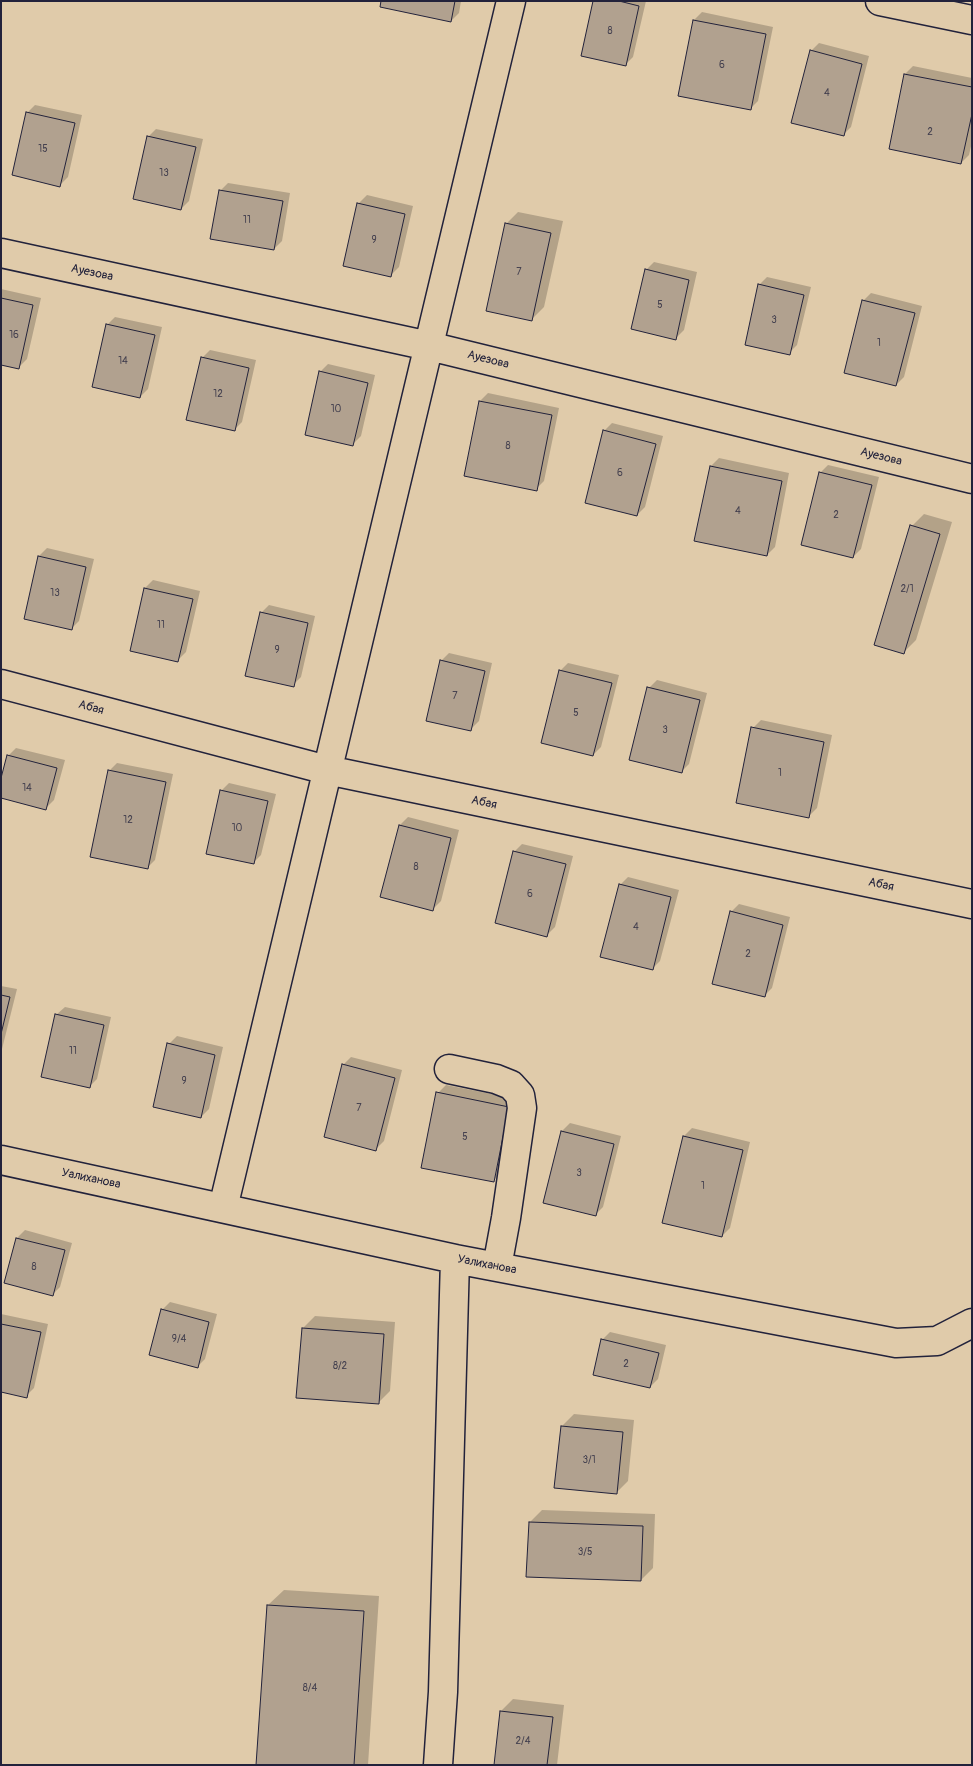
<!DOCTYPE html>
<html>
<head>
<meta charset="utf-8">
<style>
  body { margin:0 }
  #map { position:relative; width:973px; height:1766px; overflow:hidden; background:#e0cbaa; font-family:Pangolin,sans-serif }
  canvas { display:block }
  .frame { position:absolute; inset:0; border:2px solid #22223b; pointer-events:none }
</style>
</head>
<body>
<div id="map">
<canvas width="973" height="1766"></canvas>
<div class="frame"></div>
</div>
<script>
const ctx = document.querySelector('canvas').getContext('2d');
ctx.lineJoin = 'round';
function paint(path, color) { ctx.fillStyle = color; ctx.fill(path, 'evenodd'); }
const toPath = rows => new Path2D(rows.map(r => 'M' + r).join(''));
function trace(path, color, width, dash) { ctx.strokeStyle = color; ctx.lineWidth = width; ctx.lineCap = dash ? 'butt' : 'round'; ctx.setLineDash(dash || []); ctx.stroke(path); }
function write(font, color, halo, rows, align = 'center') {
  ctx.font = font + ' Pangolin,sans-serif'; ctx.lineWidth = 4; ctx.setLineDash([]); ctx.textBaseline = 'middle'; ctx.strokeStyle = halo; ctx.fillStyle = color; for (const [text, x, y, turn = 0] of rows) {
    ctx.save(); ctx.translate(x, y); ctx.rotate((+turn || 0) * Math.PI / 180); ctx.textAlign = isNaN(turn) ? turn : align; if (halo) ctx.strokeText(text, 0, 0); ctx.fillText(text, 0, 0); ctx.restore();
  }
}
paint(toPath([
  [382,1,461,1,459,13,451,21],
  [594,1,646,1,633,57,625,65],
  [702,12,773,27,758,101,750,109,679,95,694,20],
  [819,43,869,56,851,127,843,135,811,51],
  [913,66,972,78,972,142,969,155,961,163,905,74],
  [35,105,82,115,68,177,60,185,27,113],
  [156,129,203,139,189,201,181,209,148,137],
  [228,183,290,193,282,241,274,249,220,191],
  [367,195,413,206,399,267,391,275,344,265,359,203],
  [518,212,563,221,544,307,532,319,506,224],
  [654,262,697,272,684,330,676,338,646,270],
  [767,277,811,287,797,345,789,353,759,285],
  [1,289,41,298,27,359,19,367,1,363],
  [871,293,922,306,904,377,896,385,863,301],
  [115,317,162,327,148,389,140,397,107,325],
  [210,350,256,360,242,422,234,430,202,358],
  [328,364,375,375,361,436,353,444,320,372],
  [488,393,559,408,544,481,536,489,465,475,480,401],
  [612,423,663,436,645,507,637,515,604,431],
  [719,458,789,473,775,547,767,555,711,466],
  [828,465,879,477,861,549,853,557,820,473],
  [924,514,952,522,916,640,904,652,912,526],
  [47,548,94,559,79,621,71,629,39,556],
  [153,580,200,591,186,652,178,660,131,650,145,588],
  [269,605,315,616,301,677,293,685,261,613],
  [449,653,492,663,479,721,471,729,441,661],
  [568,663,619,675,601,747,593,755,560,671],
  [657,680,707,693,689,764,681,772,649,688],
  [761,720,832,735,817,808,809,816,753,728],
  [16,748,65,760,54,800,46,808,8,756],
  [117,763,173,774,155,860,147,868,109,771],
  [229,783,276,794,261,855,253,863,221,791],
  [408,817,459,830,441,901,433,909,400,825],
  [522,844,573,856,555,927,547,935,514,852],
  [628,877,679,890,660,961,652,969,620,885],
  [739,904,790,917,772,988,764,996,731,912],
  [1,986,17,989,1,1053],
  [65,1007,111,1017,97,1079,89,1087,56,1015],
  [177,1036,223,1047,209,1109,201,1117,169,1044],
  [351,1057,402,1070,384,1141,376,1149,343,1065],
  [446,1085,517,1099,501,1173,493,1181,438,1093],
  [570,1123,621,1136,603,1207,595,1215,545,1202,562,1131],
  [692,1128,750,1142,730,1228,722,1236,664,1222,684,1136],
  [25,1230,72,1243,60,1287,52,1295,17,1238],
  [170,1302,217,1314,205,1359,197,1367,162,1310],
  [1,1314,48,1324,34,1388,26,1396,1,1391],
  [315,1316,395,1322,390,1391,378,1403,303,1328],
  [610,1332,666,1345,658,1379,650,1387,602,1340],
  [574,1414,634,1420,628,1481,616,1493,562,1426],
  [542,1510,655,1514,653,1568,641,1580,530,1522],
  [284,1590,379,1596,368,1765,258,1765,268,1605],
  [513,1699,564,1705,557,1765,495,1765,501,1711]
]), '#0003');
const building = toPath([
  [381,1,455,1,451,22,380,7,381,1],
  [593,1,619,1,639,6,626,66,581,56,593,1],
  [693,20,766,34,751,110,678,96,693,20],
  [810,50,862,64,844,136,791,123,810,50],
  [904,74,972,87,972,114,961,164,889,149,904,74],
  [26,112,75,123,60,187,12,175,26,112],
  [147,136,196,147,181,210,133,199,147,136],
  [219,190,283,201,274,250,210,239,219,190],
  [357,203,405,214,391,277,343,266,357,203],
  [505,223,551,233,532,321,486,311,505,223],
  [645,269,689,280,676,340,631,329,645,269],
  [758,284,804,295,790,355,745,345,758,284],
  [1,298,33,305,19,369,1,365,1,298],
  [862,300,915,313,896,386,844,373,862,300],
  [106,324,155,335,140,398,92,387,106,324],
  [201,357,249,368,235,431,186,420,201,357],
  [319,371,368,383,353,446,305,435,319,371],
  [479,401,552,415,537,491,464,476,479,401],
  [603,430,656,444,637,516,585,503,603,430],
  [710,466,782,481,767,556,694,541,710,466],
  [819,472,872,485,853,558,801,545,819,472],
  [910,525,940,534,904,654,874,645,910,525],
  [38,556,86,567,72,630,24,619,38,556],
  [144,588,193,599,178,662,130,651,144,588],
  [260,612,308,623,294,687,245,676,260,612],
  [440,660,485,671,471,731,426,721,440,660],
  [559,670,612,683,593,756,541,743,559,670],
  [647,687,700,700,682,773,629,760,647,687],
  [751,727,824,742,809,818,736,803,751,727],
  [7,755,57,768,46,810,1,798,1,778,7,755],
  [108,770,166,782,148,869,90,857,108,770],
  [220,790,268,801,254,864,206,854,220,790],
  [399,825,451,838,433,911,380,897,399,825],
  [513,851,566,864,547,937,495,923,513,851],
  [619,884,671,897,653,970,600,957,619,884],
  [730,911,783,925,765,997,712,984,730,911],
  [1,995,10,997,1,1034,1,995],
  [55,1014,104,1025,90,1088,41,1077,55,1014],
  [167,1043,215,1055,201,1118,153,1107,167,1043],
  [342,1064,395,1078,376,1151,324,1137,342,1064],
  [436,1092,509,1107,494,1182,421,1168,436,1092],
  [561,1131,614,1144,596,1216,543,1203,561,1131],
  [683,1136,743,1150,722,1237,662,1223,683,1136],
  [16,1238,65,1250,53,1296,4,1283,16,1238],
  [161,1309,209,1322,198,1368,149,1355,161,1309],
  [1,1324,41,1332,27,1398,1,1392,1,1324],
  [302,1328,384,1334,379,1404,296,1398,302,1328],
  [601,1339,659,1353,650,1388,593,1375,601,1339],
  [561,1426,623,1432,617,1494,554,1488,561,1426],
  [529,1522,643,1526,641,1581,526,1577,529,1522],
  [267,1605,364,1611,354,1765,256,1765,267,1605],
  [500,1711,553,1717,547,1765,494,1765,500,1711]
]);
paint(building, '#b1a18f');
trace(building, '#22223b', 1);
const minor = toPath([
  [880,1,972,20],
  [1,253,429,346,972,479],
  [1,684,327,770,972,904],
  [449,1069,496,1079,511,1085,520,1095,522,1108,506,1218,497,1267],
  [1,1160,455,1259,896,1343,937,1341,972,1323],
  [223,1208,511,1],
  [438,1765,443,1692,455,1259]
]);
trace(minor, '#22223b', 31);
trace(minor, '#e0cbaa', 28);
write('10px', '#464250', null, [
  ["8",610,31],
  ["6",722,65],
  ["4",827,93],
  ["2",930,132],
  ["15",43,149],
  ["13",164,173],
  ["11",247,220],
  ["9",374,240],
  ["7",519,272],
  ["5",660,305],
  ["3",774,320],
  ["16",14,335],
  ["1",879,343],
  ["14",123,361],
  ["12",218,394],
  ["10",336,409],
  ["8",508,446],
  ["6",620,473],
  ["4",738,511],
  ["2",836,515],
  ["2/1",907,589],
  ["13",55,593],
  ["11",161,625],
  ["9",277,650],
  ["7",455,696],
  ["5",576,713],
  ["3",665,730],
  ["1",780,773],
  ["14",27,788],
  ["12",128,820],
  ["10",237,828],
  ["8",416,867],
  ["6",530,894],
  ["4",636,927],
  ["2",748,954],
  ["11",73,1051],
  ["9",184,1081],
  ["7",359,1108],
  ["5",465,1137],
  ["3",579,1173],
  ["1",703,1186],
  ["8",34,1267],
  ["9/4",179,1339],
  ["2",626,1364],
  ["8/2",340,1366],
  ["3/1",589,1460],
  ["3/5",585,1552],
  ["8/4",310,1688],
  ["2/4",523,1741]
]);
write('12px', '#22223b', '#e0cbaa', [
  ["Ауезова",92,273,12],
  ["Ауезова",488,360,14],
  ["Ауезова",881,457,14],
  ["Абая",91,708,15],
  ["Абая",484,803,12],
  ["Абая",881,885,12],
  ["Уалиханова",91,1179,12],
  ["Уалиханова",487,1265,11]
]);
</script>
</body>
</html>
